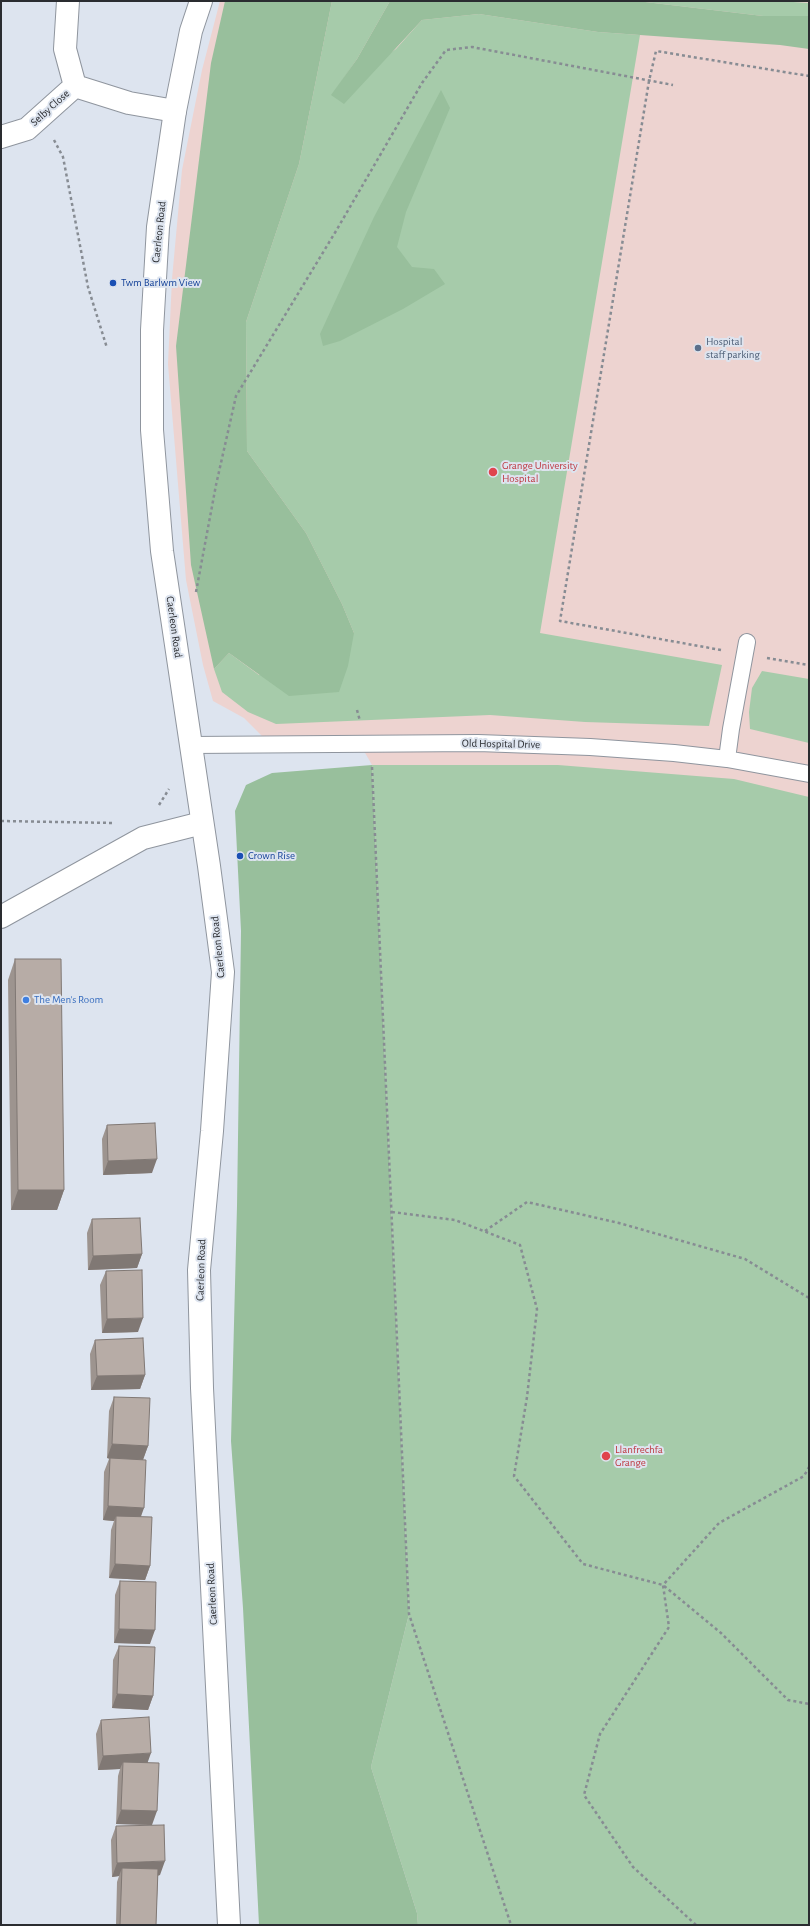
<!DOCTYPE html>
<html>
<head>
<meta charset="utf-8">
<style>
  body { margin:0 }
  #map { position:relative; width:810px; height:1926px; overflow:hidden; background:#dde4ef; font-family:"Alegreya Sans",sans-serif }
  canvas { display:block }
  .frame { position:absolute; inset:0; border:2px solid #2a2c30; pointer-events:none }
</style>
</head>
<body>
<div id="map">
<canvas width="810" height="1926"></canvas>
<div class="frame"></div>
</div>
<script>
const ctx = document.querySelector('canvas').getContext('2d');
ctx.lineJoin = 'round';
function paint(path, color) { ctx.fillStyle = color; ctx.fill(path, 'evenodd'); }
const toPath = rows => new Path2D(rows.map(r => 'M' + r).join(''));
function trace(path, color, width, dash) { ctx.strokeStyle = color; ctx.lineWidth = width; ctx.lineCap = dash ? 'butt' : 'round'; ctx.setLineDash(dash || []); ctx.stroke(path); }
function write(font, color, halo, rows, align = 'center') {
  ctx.font = font + ' "Alegreya Sans",sans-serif'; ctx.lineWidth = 4; ctx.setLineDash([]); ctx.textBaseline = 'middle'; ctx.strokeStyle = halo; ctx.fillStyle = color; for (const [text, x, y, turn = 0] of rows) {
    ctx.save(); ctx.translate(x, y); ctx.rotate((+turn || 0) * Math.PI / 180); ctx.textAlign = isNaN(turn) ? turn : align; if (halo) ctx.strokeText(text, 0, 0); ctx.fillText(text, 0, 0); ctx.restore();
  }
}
paint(toPath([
  [220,1,809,1,809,1925,418,1925,417,1913,371,1767,409,1614,372,765,360,744,270,744,244,718,213,701,203,665,186,580,168,364,172,279,182,170,202,70]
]), '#edd3d0');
paint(toPath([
  [332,1,390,1,357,59,332,95,396,49,422,20,479,14,598,32,640,35,540,633,722,665,709,726,585,722,490,715,276,724,248,712,222,692,214,669,229,653,259,675,354,633,342,604,306,533,247,451,246,322,299,164],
  [637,1,778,1,809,3,809,16,763,16],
  [762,671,809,679,809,743,750,729,749,712,752,688],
  [372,765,558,765,734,779,809,797,809,1925,418,1925,417,1913,371,1767,409,1614]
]), '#a6cbaa');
paint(toPath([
  [225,1,332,1,299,164,246,322,247,451,306,533,342,604,354,633,348,666,339,692,289,696,229,653,214,669,191,565,176,346,211,63],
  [390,1,637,1,763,16,809,16,809,49,780,45,598,32,479,14,422,20,344,104,331,95,357,59],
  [441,90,450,108,406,212,397,247,412,267,434,269,445,284,403,309,340,341,323,346,320,334,337,297,374,217],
  [372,765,409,1614,371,1767,417,1913,418,1925,259,1925,243,1608,231,1441,237,1206,241,931,235,811,246,785,272,773]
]), '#98bf9c');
const lane = toPath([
  [191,745,478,743,590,747,674,753,727,759,809,774],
  [727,759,731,729,747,642]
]);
const street = toPath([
  [68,1,65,49,75,86,129,103,175,111],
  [1,137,27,129,75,86],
  [1,917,143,838,202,823]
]);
const secondary = toPath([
  [201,1,191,31,175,111,158,227,152,330,152,430,162,551,209,866,223,972,212,1131,199,1270,202,1388,229,1925]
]);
trace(lane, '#8f959e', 18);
trace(street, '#8f959e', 24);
trace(secondary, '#8f959e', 24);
trace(toPath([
  [54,140,63,157,88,287,107,348],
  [196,592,216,485,236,396,336,231,422,83,446,50,472,47,673,85],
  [721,650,560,621,649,81,656,51,809,76],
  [767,658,809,665],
  [357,710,360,721],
  [372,767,409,1614,511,1925],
  [159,805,169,789],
  [1,821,114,823],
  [392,1212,455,1220,520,1245,537,1309,527,1397,514,1476,583,1564,663,1585,721,1633,788,1700,809,1704],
  [485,1231,527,1202,619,1223,745,1259,809,1298],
  [696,1925,633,1867,584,1795,600,1734,669,1627,663,1585,719,1523,804,1476,809,1467]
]), '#878c93', 2.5, [3, 3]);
trace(lane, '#fff', 16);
trace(street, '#fff', 22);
trace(secondary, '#fff', 22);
paint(toPath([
  [15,959,64,1190,57,1210,11,1210,8,980],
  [107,1125,152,1173,103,1175,102,1139],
  [92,1219,142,1254,137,1268,88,1270,87,1233],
  [106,1271,138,1332,102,1333,100,1285],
  [95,1340,145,1375,140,1389,91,1390,90,1354],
  [114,1397,148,1446,143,1459,141,1517,150,1566,145,1580,109,1578,111,1530,114,1521,103,1520,104,1472,109,1459,107,1458,109,1411],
  [120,1581,150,1644,114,1643,115,1595],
  [119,1646,153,1696,148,1710,112,1708,113,1660],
  [101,1720,148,1762,152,1825,116,1824,118,1776,120,1769,98,1770,96,1734],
  [116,1826,160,1875,158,1876,156,1925,116,1925,117,1882,119,1876,112,1877,111,1840]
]), '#9d948f');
paint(toPath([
  [157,1159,152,1173,103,1175,108,1161],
  [18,1190,64,1190,57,1210,11,1210],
  [142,1254,137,1268,88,1270,93,1256],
  [143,1318,138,1332,102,1333,107,1319],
  [145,1375,140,1389,91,1390,97,1376],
  [112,1444,148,1446,143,1460,107,1458],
  [108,1506,144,1508,139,1522,116,1516,114,1521,103,1520],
  [115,1564,150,1566,145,1580,109,1578],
  [119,1629,155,1630,150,1644,114,1643],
  [117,1694,153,1696,148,1710,112,1708],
  [151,1753,146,1767,123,1762,120,1769,98,1770,103,1756],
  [121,1810,157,1811,152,1825,116,1824],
  [165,1861,160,1875,122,1876,122,1868,119,1876,112,1877,117,1863]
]), '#807874');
const building = toPath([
  [15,959,61,959,64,1190,18,1190,15,959],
  [155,1123,157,1159,108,1161,107,1125,155,1123],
  [140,1218,142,1254,93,1256,92,1219,140,1218],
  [142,1270,143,1318,107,1319,106,1271,142,1270],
  [143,1338,145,1375,97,1376,95,1340,143,1338],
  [114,1397,150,1398,148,1446,112,1444,114,1397],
  [110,1458,146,1460,144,1508,108,1506,110,1458],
  [116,1516,152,1517,150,1566,115,1564,116,1516],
  [120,1581,156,1582,155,1630,119,1629,120,1581],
  [119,1646,155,1647,153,1696,117,1694,119,1646],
  [149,1717,151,1753,103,1756,101,1720,149,1717],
  [123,1762,159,1763,157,1811,121,1810,123,1762],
  [164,1825,165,1861,117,1863,116,1826,164,1825],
  [122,1868,158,1869,156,1925,120,1925,122,1868]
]);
paint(building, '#b7aca6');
trace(building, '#807874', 1);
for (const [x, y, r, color] of [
  [113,283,4,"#1a4fb4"],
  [698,348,4,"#5c6f8a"],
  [493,472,5,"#e0444e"],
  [240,856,4,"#1a4fb4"],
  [26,1000,4,"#3f7fe0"],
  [606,1456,5,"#e0444e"]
]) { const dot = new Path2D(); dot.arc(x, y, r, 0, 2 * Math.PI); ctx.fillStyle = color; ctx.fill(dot); trace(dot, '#dde4ef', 1.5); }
write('11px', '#2a2c30', '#dde4ef', [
  ["Selby Close",50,108,-42],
  ["Caerleon Road",159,232,-84],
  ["Caerleon Road",174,627,82],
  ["Old Hospital Drive",501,744,1],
  ["Caerleon Road",218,947,-96],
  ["Caerleon Road",201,1270,-88],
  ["Caerleon Road",212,1594,-93]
]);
write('11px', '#164399', '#dde4ef', [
  ["Twm Barlwm View",121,283],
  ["Crown Rise",248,856]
], 'left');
write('11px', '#4e5e75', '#dde4ef', [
  ["Hospital",706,342],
  ["staff parking",706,355]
], 'left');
write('11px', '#be3a42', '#dde4ef', [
  ["Grange University",502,466],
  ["Hospital",502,479],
  ["Llanfrechfa",615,1450],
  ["Grange",615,1463]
], 'left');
write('11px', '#366cbe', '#dde4ef', [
  ["The Men's Room",34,1000]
], 'left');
</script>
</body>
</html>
